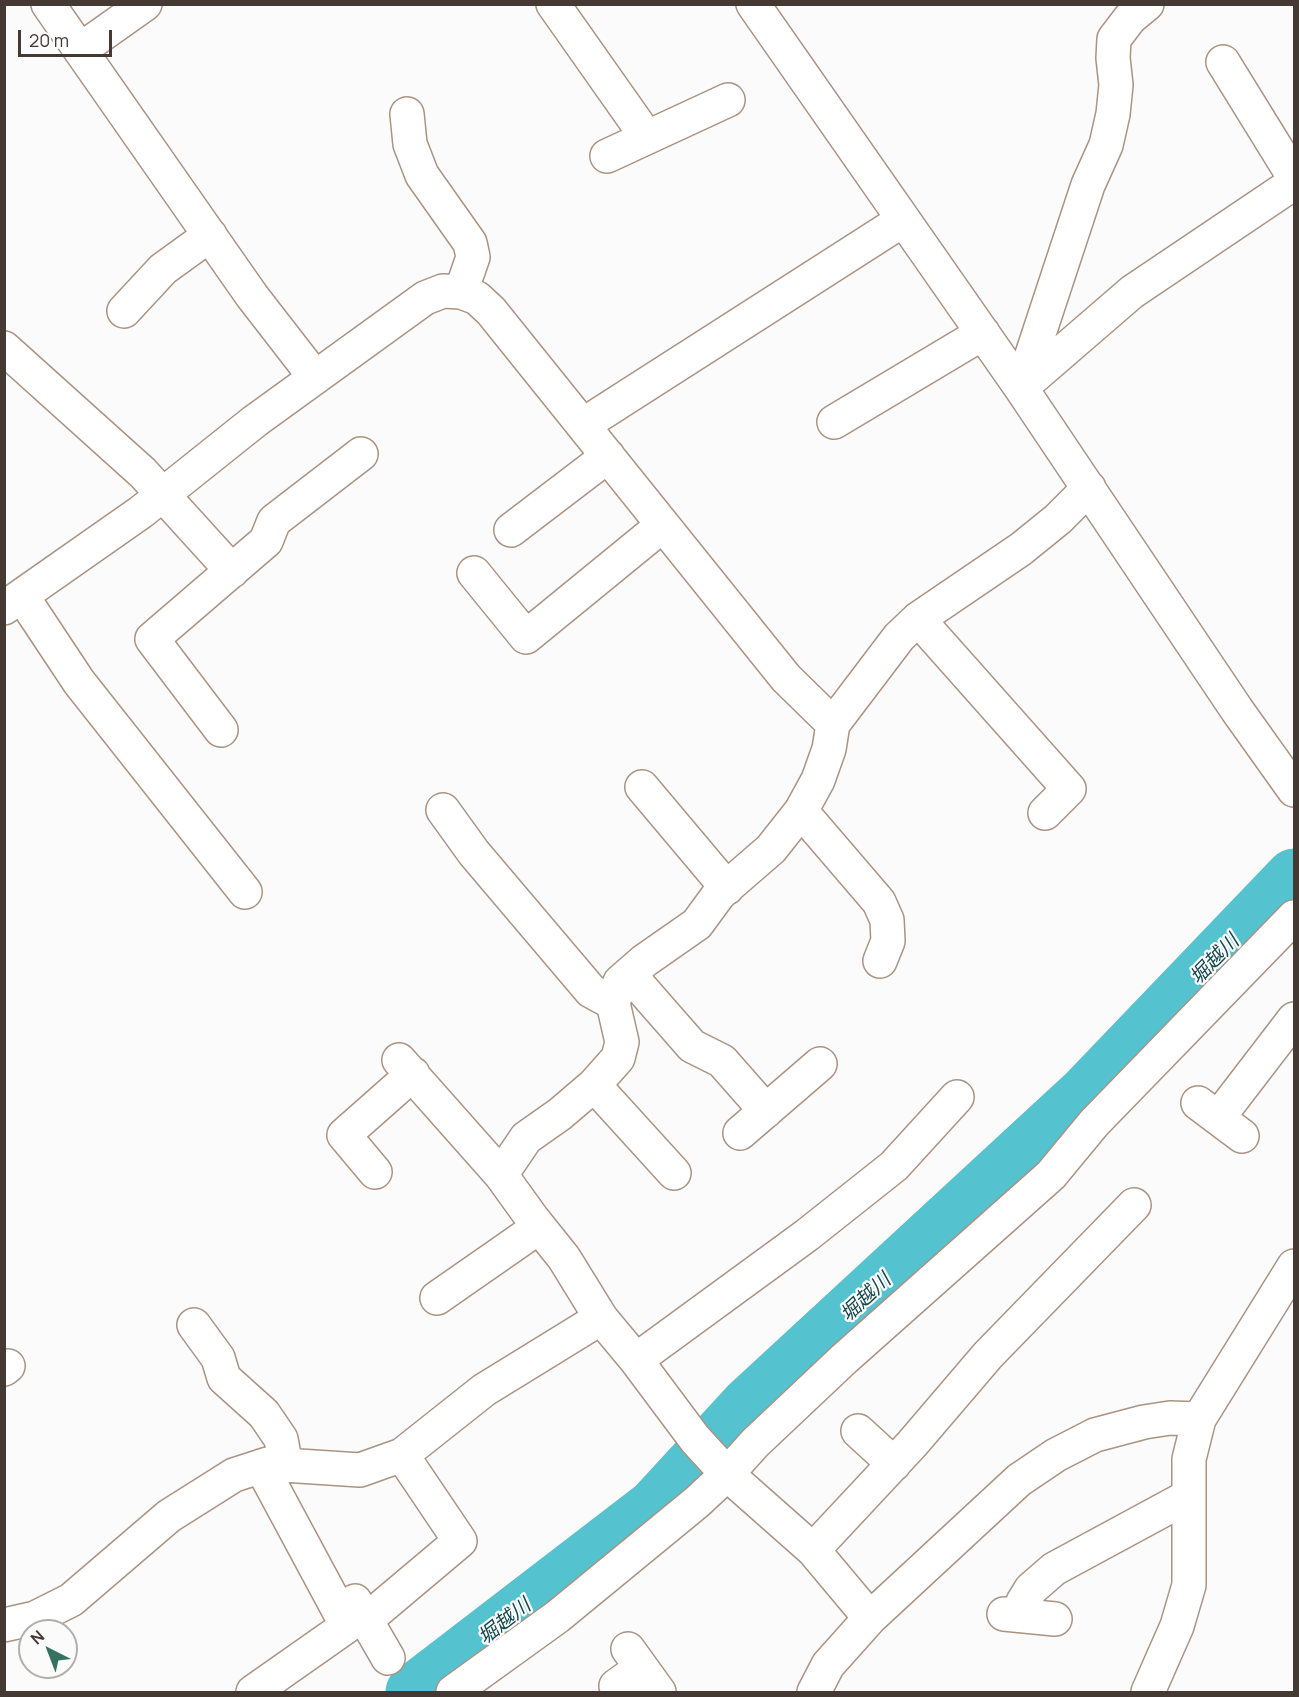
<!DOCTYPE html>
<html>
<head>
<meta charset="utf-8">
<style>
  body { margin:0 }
  #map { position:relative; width:1299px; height:1697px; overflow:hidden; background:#fbfbfb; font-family:Manrope,sans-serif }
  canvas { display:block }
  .frame { position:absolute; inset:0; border:6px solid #443a33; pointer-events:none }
  .north { position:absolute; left:18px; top:1619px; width:60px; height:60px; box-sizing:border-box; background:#fbfbfb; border:2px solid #b2aeab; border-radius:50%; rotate:318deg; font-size:16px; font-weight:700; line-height:24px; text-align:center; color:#443a33 }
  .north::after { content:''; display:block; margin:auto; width:21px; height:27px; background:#357360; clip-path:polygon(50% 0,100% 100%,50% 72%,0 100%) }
  .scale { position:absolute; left:18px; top:30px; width:94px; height:27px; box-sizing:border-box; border:3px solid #443a33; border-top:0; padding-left:8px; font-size:18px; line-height:21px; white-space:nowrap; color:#443a33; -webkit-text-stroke:4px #fbfbfb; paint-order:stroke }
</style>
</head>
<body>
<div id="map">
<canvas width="1299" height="1697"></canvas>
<div class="frame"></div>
<div class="north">N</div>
<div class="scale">20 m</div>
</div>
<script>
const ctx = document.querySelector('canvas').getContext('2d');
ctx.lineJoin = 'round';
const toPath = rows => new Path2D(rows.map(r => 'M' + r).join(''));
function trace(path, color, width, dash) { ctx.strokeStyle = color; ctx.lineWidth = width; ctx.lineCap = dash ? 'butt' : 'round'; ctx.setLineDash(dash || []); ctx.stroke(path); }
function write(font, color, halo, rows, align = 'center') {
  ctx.font = font + ' Manrope,"Noto Sans JP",sans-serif'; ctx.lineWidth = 4.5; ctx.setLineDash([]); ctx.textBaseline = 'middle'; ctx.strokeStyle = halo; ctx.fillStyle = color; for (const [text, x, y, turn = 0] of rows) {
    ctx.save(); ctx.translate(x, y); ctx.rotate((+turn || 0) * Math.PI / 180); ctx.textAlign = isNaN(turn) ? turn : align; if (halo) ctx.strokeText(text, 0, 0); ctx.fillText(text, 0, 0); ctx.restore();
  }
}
trace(toPath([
  [414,1692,655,1507,748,1406,1086,1094,1294,877]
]), '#54c3cf', 57);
const minor = toPath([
  [48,4,252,296,314,376],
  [553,4,646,136],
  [753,4,1021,388,1237,710,1294,790],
  [80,50,145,4],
  [1223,62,1294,177],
  [407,114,410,144,422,175,470,243,473,257,461,292],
  [607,156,728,100],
  [124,311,163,269,210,235],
  [4,348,143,473,232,571],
  [1022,387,1132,292,1294,183],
  [1021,388,1088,185,1106,145,1113,114,1116,85,1113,58,1114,39,1130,18,1147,4],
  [834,422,983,333],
  [583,425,903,220],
  [511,530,608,456],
  [474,573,526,637,663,525],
  [22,596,79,682,245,892],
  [4,608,141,512,255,421,425,298,443,291,461,292,477,298,491,311,786,678,833,724],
  [918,619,1069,789,1045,813],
  [221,730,152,639,266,541,274,521,361,454],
  [642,787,727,888],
  [443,810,474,853,591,991,613,1003],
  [801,811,879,902,887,920,888,941,880,961],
  [629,974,692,1046,722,1061,766,1111],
  [399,1060,501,1175],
  [594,1085,674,1173],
  [1198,1103,1242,1136],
  [1218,1118,1294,1019],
  [740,1133,820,1064],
  [375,1172,344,1135,413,1074],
  [437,1298,539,1227],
  [194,1325,218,1358,224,1378,264,1414,281,1439,286,1466],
  [636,1360,807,1235,894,1166,957,1097],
  [4,1369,8,1366],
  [858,1431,894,1464],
  [813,1550,912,1444,988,1355,1134,1205],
  [355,1601,388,1658],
  [1004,1614,1055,1619],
  [1021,1615,1023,1602,1031,1589,1054,1569,1189,1496],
  [870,1618,1019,1480,1056,1455,1095,1435,1144,1422,1170,1418,1199,1419],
  [365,1621,460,1541,402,1455],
  [4,1625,35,1618,71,1600,169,1516,234,1475,268,1464,360,1470,402,1455,484,1390,601,1318],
  [628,1649,659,1692],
  [616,1686,641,1668],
  [253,1692,347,1626,261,1466],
  [453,1692,557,1617,697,1502,727,1474,755,1443,844,1359,1051,1175,1094,1123,1294,917],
  [814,1692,828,1665,870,1618,813,1550,727,1474,695,1439,636,1360,601,1318,564,1258,532,1218,501,1175,526,1138,560,1114,594,1085,618,1058,622,1042,613,1003,620,982,644,961,697,924,719,894,771,849,801,811,818,780,829,749,833,724,899,637,918,619,1021,549,1058,519,1089,488],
  [1148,1692,1177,1626,1189,1585,1189,1459,1199,1419,1294,1266]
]);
trace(minor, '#aa9383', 36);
trace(minor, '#fff', 33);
write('italic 20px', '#16484d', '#fbfbfb', [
  ["堀越川",1215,960,-46],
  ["堀越川",866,1298,-43],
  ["堀越川",505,1622,-38]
]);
</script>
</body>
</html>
